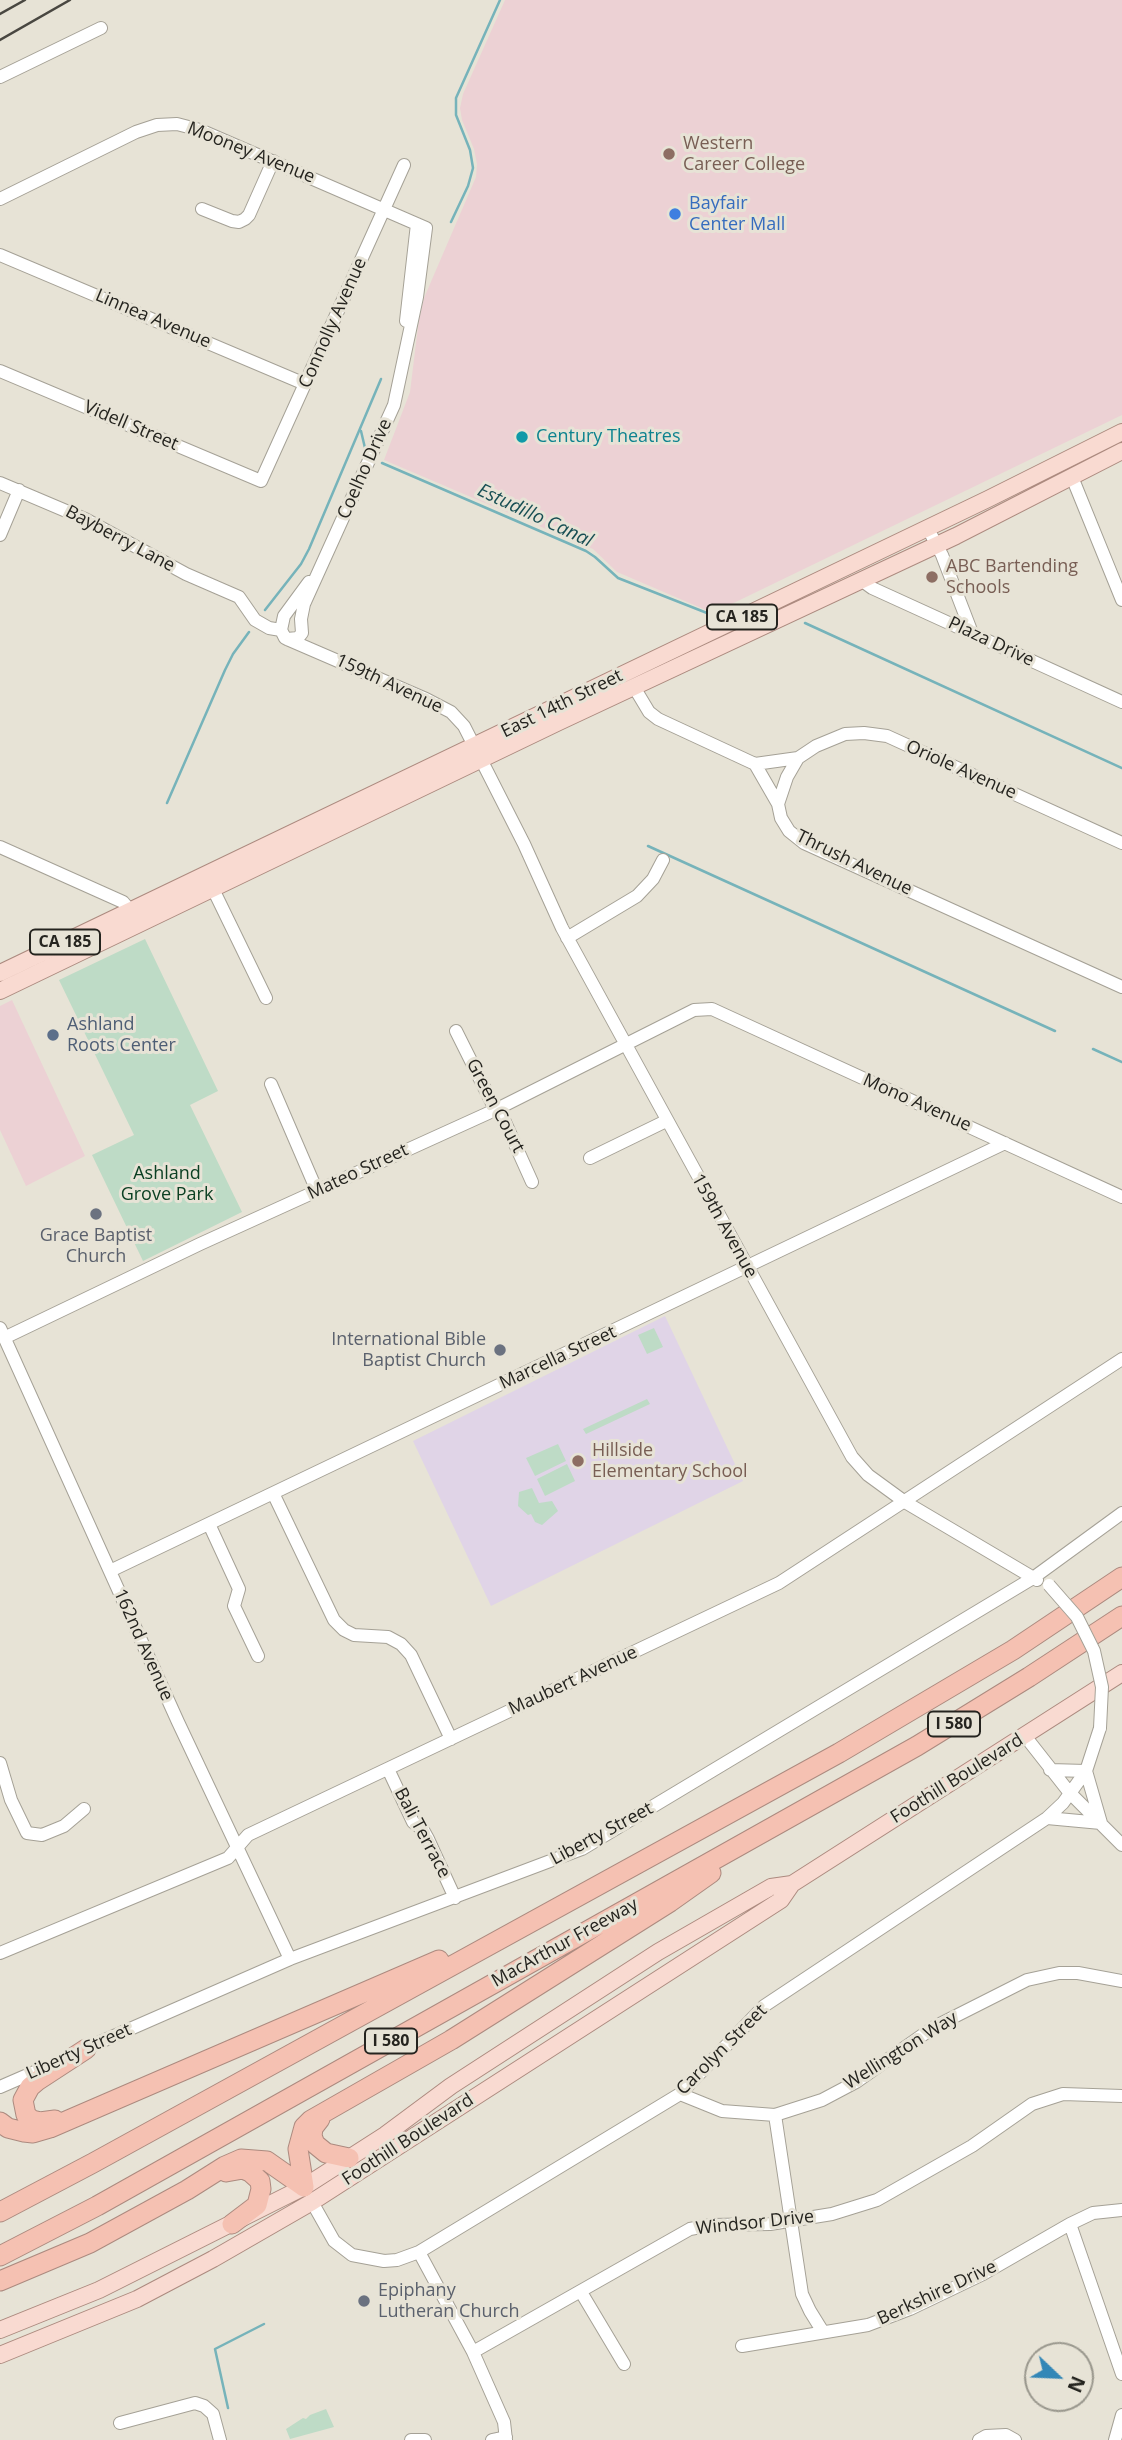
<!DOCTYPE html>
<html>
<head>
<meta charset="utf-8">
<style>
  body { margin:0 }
  #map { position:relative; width:1122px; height:2440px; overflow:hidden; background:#e7e3d6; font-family:"Open Sans",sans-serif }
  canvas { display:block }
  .north { position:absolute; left:1024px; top:2342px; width:70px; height:70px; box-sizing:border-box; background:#e7e3d6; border:2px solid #99978d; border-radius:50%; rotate:113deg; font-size:19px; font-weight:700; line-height:28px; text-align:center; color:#25241f }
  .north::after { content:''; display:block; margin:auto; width:24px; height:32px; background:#3387b7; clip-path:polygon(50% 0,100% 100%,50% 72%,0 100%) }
</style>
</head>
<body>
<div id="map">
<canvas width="1122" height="2440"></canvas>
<div class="north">N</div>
</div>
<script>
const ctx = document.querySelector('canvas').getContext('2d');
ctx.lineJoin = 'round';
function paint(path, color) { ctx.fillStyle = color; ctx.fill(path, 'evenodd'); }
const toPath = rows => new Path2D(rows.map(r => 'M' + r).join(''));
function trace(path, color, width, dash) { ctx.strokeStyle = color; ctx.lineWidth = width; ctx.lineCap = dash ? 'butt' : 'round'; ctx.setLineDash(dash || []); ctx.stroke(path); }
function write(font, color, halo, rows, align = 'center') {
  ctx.font = font + ' "Open Sans",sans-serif'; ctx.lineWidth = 6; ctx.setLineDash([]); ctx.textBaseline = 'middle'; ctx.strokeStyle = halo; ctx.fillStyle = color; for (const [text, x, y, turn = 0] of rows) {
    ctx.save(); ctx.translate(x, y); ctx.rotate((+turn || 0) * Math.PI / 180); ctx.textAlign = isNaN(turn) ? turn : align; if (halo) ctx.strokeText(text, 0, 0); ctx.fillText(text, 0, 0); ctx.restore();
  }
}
paint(toPath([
  [505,0,1122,0,1122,415,713,613,617,572,593,549,384,460,410,392,419,319,424,298,476,177,477,164,474,149,462,120,460,108,463,94],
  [12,1000,85,1156,26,1186,0,1130,0,1006]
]), '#ecd1d4');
paint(toPath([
  [665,1316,743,1481,491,1606,413,1441]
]), '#e0d4e7');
paint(toPath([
  [145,939,218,1091,190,1105,242,1212,143,1261,92,1155,134,1135,59,980],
  [654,1328,663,1347,647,1354,638,1335],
  [647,1399,650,1404,586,1434,583,1429],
  [558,1444,566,1461,535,1476,526,1458],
  [567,1464,575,1481,545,1496,537,1479],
  [532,1488,539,1503,552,1501,558,1511,542,1525,535,1522,531,1514,528,1515,518,1506,519,1492],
  [326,2409,334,2427,290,2439,286,2429,303,2418,306,2419,310,2415]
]), '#bedbc6');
trace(toPath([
  [451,222,468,186,473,168,470,150,456,115,456,98,500,0],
  [361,431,365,448],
  [382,463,586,551,595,557,618,578,712,615],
  [265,610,301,564,309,549,381,379],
  [805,623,1122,768],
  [167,803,225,670,233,654,249,632],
  [648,846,1055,1031],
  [1093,1049,1122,1062],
  [228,2408,215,2349,264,2324]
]), '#76b3ba', 2.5);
const minor = toPath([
  [0,77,101,28],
  [0,199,136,132,157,125,177,124,200,130,426,228,417,297,394,405,304,604,301,619,302,633,298,638,287,639],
  [202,209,232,221,239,222,245,219,249,215,273,161],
  [0,255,305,384],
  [406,321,417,224],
  [0,371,261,481,404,165],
  [1072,477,1122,600],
  [0,483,85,519,186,574,239,597,255,620,269,628,281,630],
  [927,527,942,555,972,633],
  [0,535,19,490],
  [861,580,872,588,1122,702],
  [285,638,281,630,284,616,309,582],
  [287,639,426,699,451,712,464,726,524,844,562,928,852,1457,868,1475,905,1502,1037,1580],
  [634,687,649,712,658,719,755,764,778,804,781,818,789,831,804,843,1122,987],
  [755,764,798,758,816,746,845,734,864,733,887,736,1122,843],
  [778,804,787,777,798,758],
  [0,847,123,902,134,915],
  [213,889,266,998],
  [567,938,637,896,653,879,663,860],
  [456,1031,496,1111,501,1113,532,1182],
  [271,1084,317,1191],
  [590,1158,666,1121],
  [0,1328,178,1722,290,1959],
  [4,1338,200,1244,495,1110,694,1010,712,1009,1122,1197],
  [273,1493,334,1620,344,1630,354,1635,388,1637,401,1644,411,1655,451,1739],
  [209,1524,239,1589,234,1606,258,1656],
  [110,1571,1005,1143],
  [1025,1736,1069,1792,1122,1845],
  [0,1763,11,1800,27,1833,42,1835,64,1826,84,1809],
  [388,1769,413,1822,423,1830,428,1839,455,1898],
  [1047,1818,1101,1823,1086,1771,1050,1770],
  [0,1953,228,1858,248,1835,779,1583,1122,1359],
  [82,2050,290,1959,582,1849,1033,1578,1122,1513],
  [0,2087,46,2067],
  [680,2094,722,2111,775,2115,822,2100,856,2082,934,2027,1027,1980,1059,1973,1078,1973,1122,1981],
  [775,2115,802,2294,810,2311,823,2332],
  [312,2202,334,2241,352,2255,384,2261,397,2260,419,2252,680,2094,764,2006,1047,1818,1063,1803,1086,1771,1100,1728],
  [1070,2224,1122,2374],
  [419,2252,473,2352,504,2422,506,2440],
  [581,2292,624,2364],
  [742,2346,868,2325,910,2309,983,2274,1070,2224,1093,2213,1122,2210],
  [473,2352,690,2229,711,2225,770,2224,832,2214,877,2200,972,2146,1032,2104,1063,2094,1122,2096],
  [120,2423,195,2403,204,2406,213,2414,220,2440],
  [411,2440,425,2440],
  [492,2440,506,2437],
  [979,2440,986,2436,1006,2435,1015,2440],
  [1115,2440,1122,2415]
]);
const major = toPath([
  [0,973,988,499,1122,432],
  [0,991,559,722,956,536,1122,451],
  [0,2330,99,2290,304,2187,385,2135,451,2086,658,1952,771,1887,792,1884],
  [0,2355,137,2299,213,2259,312,2202,781,1900,792,1884,1122,1673]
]);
const highway = toPath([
  [320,2119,313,2128,312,2136,315,2144,326,2153,349,2158],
  [55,2120,40,2122,32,2120,26,2115,23,2100,30,2087,37,2081,86,2049],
  [0,2122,8,2128,24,2132,33,2133,50,2128,439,1960],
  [226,2172,243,2169,250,2172,260,2181,261,2189,257,2205,232,2224],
  [304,2187,298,2149,304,2127,311,2120,451,2040,670,1902,711,1873],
  [0,2212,93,2163,839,1753,1013,1650,1122,1577],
  [0,2256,97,2206,917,1746,1029,1677,1122,1616],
  [0,2281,90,2243,187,2190,225,2166,241,2159,267,2161,304,2187]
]);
trace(minor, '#a5a196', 14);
trace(major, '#ac8a7f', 18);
trace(highway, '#ac8a7f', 21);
trace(minor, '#fff', 12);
trace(major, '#f9dad1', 16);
trace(highway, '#f5c1b2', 19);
trace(toPath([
  [0,14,25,0],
  [0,40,70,0]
]), '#494741', 2.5);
const minorBridge = toPath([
  [1049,1585,1077,1617,1094,1651,1102,1687,1100,1728]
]);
trace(minorBridge, '#a5a196', 14, []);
trace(minorBridge, '#fff', 12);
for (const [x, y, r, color] of [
  [669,154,7,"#8d6e63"],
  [675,214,7,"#3f7fe0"],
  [522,437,7,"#0f9aa8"],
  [932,577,7,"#8d6e63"],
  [53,1035,7,"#5c6f8a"],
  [96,1214,7,"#6b7280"],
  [500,1350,7,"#6b7280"],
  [578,1461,7,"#8d6e63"],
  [364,2301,7,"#6b7280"]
]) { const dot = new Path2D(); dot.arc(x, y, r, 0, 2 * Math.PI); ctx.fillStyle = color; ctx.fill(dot); trace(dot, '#e7e3d6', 2.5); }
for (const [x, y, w] of [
  [742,617,70],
  [65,942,70],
  [954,1724,52],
  [391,2041,52]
]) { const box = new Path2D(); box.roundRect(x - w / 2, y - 12.5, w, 25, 5); ctx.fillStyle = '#e7e3d6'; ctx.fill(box); trace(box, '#25241f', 2); }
write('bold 16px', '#25241f', null, [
  ["CA 185",742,617],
  ["CA 185",65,942],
  ["I 580",954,1724],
  ["I 580",391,2041]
]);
write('18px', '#785e54', '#e7e3d6', [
  ["Western",683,144],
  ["Career College",683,165],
  ["ABC Bartending",946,567],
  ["Schools",946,588],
  ["Hillside",592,1451],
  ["Elementary School",592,1472]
], 'left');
write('18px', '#25241f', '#e7e3d6', [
  ["Mooney Avenue",251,153,22],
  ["Linnea Avenue",153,319,23],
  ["Connolly Avenue",333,323,-66],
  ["Videll Street",131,426,23],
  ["Coelho Drive",365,469,-66],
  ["Bayberry Lane",120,539,28],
  ["Plaza Drive",991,642,25],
  ["159th Avenue",389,684,25],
  ["East 14th Street",562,704,-26],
  ["Oriole Avenue",961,770,24],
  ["Thrush Avenue",854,863,26],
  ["Mono Avenue",917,1103,24],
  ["Green Court",495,1106,62],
  ["Mateo Street",358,1172,-25],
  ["159th Avenue",724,1226,61],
  ["Marcella Street",558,1358,-25],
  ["162nd Avenue",143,1645,66],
  ["Maubert Avenue",573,1681,-25],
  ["Foothill Boulevard",957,1779,-32],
  ["Bali Terrace",422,1833,62],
  ["Liberty Street",602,1834,-28],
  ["MacArthur Freeway",565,1943,-29],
  ["Carolyn Street",722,2050,-45],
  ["Wellington Way",901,2051,-32],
  ["Liberty Street",79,2052,-24],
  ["Foothill Boulevard",408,2140,-33],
  ["Windsor Drive",755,2223,-6],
  ["Berkshire Drive",937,2293,-25]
]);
write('18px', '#366cbe', '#e7e3d6', [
  ["Bayfair",689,204],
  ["Center Mall",689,225]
], 'left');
write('18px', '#0d838f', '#e7e3d6', [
  ["Century Theatres",536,437]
], 'left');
write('18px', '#4e5e75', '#e7e3d6', [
  ["Ashland",67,1025],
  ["Roots Center",67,1046]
], 'left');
write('18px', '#0b4023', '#e7e3d6', [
  ["Ashland",167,1174],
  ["Grove Park",167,1195]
]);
write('18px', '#5b616d', '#e7e3d6', [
  ["Grace Baptist",96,1236],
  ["Church",96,1257],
  ["International Bible",486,1340,"right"],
  ["Baptist Church",486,1361,"right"],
  ["Epiphany",378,2291,"left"],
  ["Lutheran Church",378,2312,"left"]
]);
write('italic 19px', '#174e53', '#e7e3d6', [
  ["Estudillo Canal",535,516,25]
]);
</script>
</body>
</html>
